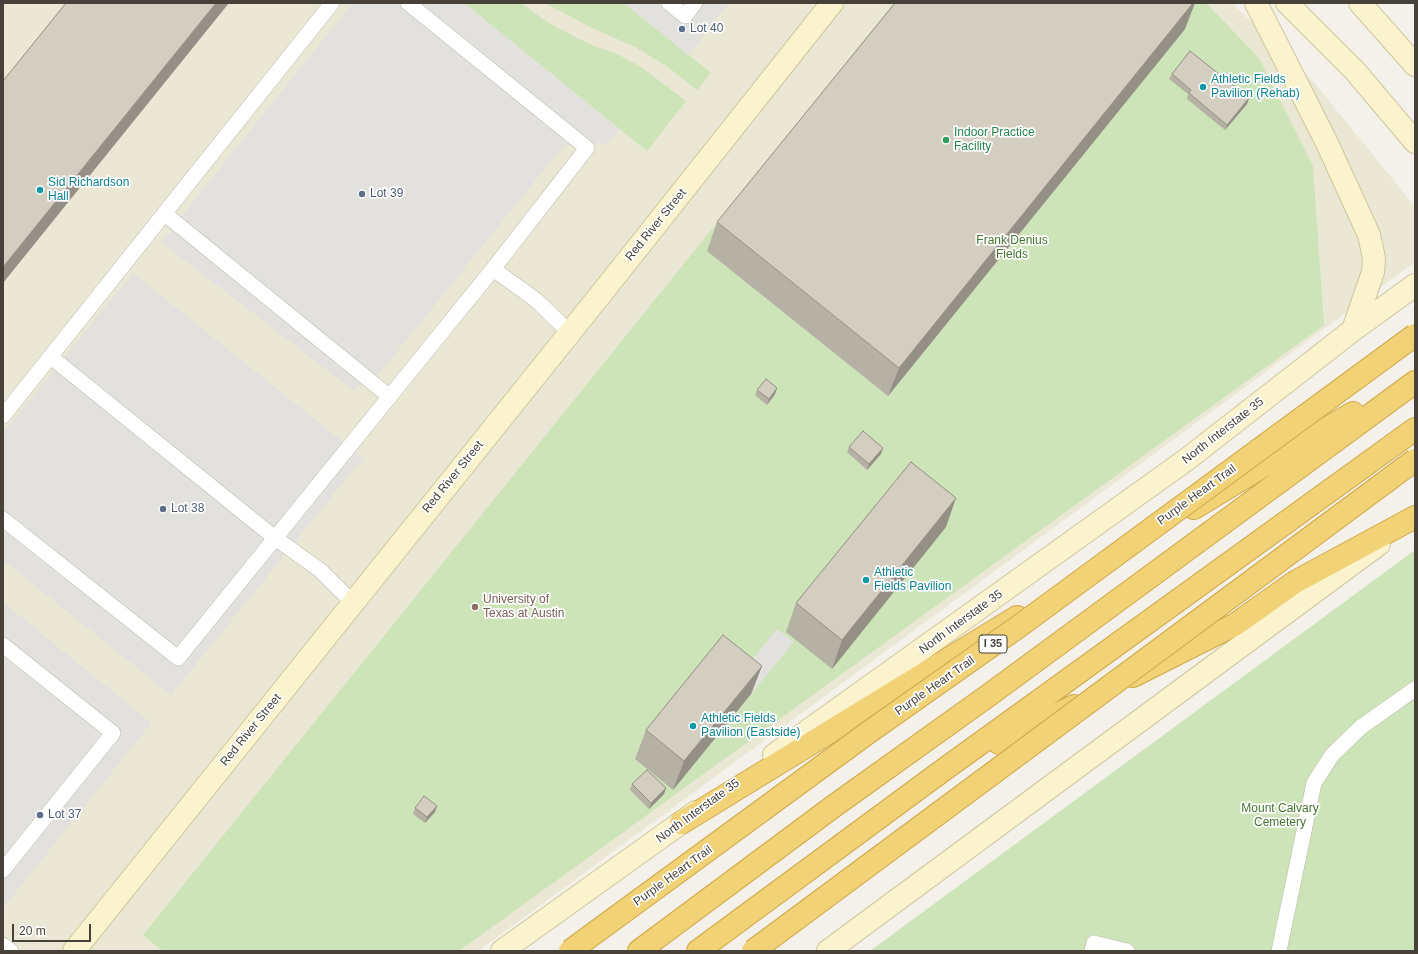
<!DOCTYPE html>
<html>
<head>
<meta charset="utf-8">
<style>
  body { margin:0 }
  #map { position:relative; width:1418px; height:954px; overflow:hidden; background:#f4f1ea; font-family:Arial,sans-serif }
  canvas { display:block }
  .frame { position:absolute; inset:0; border:4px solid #474239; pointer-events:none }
  .scale { position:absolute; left:12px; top:924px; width:79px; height:18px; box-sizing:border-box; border:2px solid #474239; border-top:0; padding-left:5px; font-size:12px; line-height:14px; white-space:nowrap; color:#474239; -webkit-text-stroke:3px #fff; paint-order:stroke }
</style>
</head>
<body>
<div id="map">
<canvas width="1418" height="954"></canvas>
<div class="frame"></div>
<div class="scale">20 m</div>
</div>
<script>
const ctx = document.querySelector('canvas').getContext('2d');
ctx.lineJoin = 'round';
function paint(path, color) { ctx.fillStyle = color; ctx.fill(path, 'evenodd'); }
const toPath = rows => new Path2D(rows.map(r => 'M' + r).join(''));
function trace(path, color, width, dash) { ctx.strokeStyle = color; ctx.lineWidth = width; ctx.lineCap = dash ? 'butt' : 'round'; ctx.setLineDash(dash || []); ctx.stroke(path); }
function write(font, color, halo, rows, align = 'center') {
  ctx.font = font + ' Arial,sans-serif'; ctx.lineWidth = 3.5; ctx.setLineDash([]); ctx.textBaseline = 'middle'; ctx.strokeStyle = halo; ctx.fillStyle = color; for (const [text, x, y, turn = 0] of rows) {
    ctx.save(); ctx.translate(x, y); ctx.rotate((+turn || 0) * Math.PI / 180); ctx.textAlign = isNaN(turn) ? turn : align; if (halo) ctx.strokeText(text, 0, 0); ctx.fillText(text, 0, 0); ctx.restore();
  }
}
paint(toPath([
  [3,3,1232,3,1314,82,1415,207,1415,262,478,951,3,951]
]), '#ebe7d5');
paint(toPath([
  [464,3,521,3,547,22,575,37,594,46,617,54,641,67,686,101,647,151],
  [545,3,624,3,711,73,697,90,668,67,635,47,588,26],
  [894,3,1206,3,1259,58,1313,166,1324,325,459,951,163,951,143,935],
  [1415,550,1415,951,870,951]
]), '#cce4b7');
paint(toPath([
  [353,3,464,3,619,129,608,143,563,146,382,370,353,390,161,242],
  [624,3,729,3,688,55],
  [133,273,363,458,171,695,3,560,3,433],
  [3,602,151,723,3,908],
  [777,629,794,642,751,694,735,681]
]), '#e3e1de');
const lane = toPath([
  [669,3,685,16,695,3],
  [165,214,390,397],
  [493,269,536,300,570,333],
  [51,357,275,538,320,570,353,603],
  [3,416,332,3],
  [3,519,178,658,493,269,587,148,408,3],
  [3,645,113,733,3,870],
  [3,945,11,951],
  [1092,951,1094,943,1127,951],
  [1279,951,1314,783,1332,755,1361,727,1415,689]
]);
const secondary = toPath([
  [1256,3,1326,141,1369,235,1374,258,1373,272,1353,330],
  [1287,3,1355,71,1415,142],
  [1360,3,1415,65],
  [774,755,1186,460,1353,330,1415,285],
  [74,951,601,294,832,3],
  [502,951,696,812],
  [828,951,1379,544]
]);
const highway = toPath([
  [1194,508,1273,460,1353,413],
  [1133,676,1236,624,1295,582,1415,517],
  [999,743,1074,706],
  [681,823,1017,617],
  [639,951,834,806,989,695,1415,382],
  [698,951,942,771,1415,429]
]);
trace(lane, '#bebaad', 16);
trace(secondary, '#cfc69d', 24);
trace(highway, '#d0a847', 24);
trace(lane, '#fff', 15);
trace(secondary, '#faf3cd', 22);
trace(highway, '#f2d277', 22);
const highwayBridge = toPath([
  [570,951,869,732,1018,627,1415,335],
  [753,951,1415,460]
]);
trace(highwayBridge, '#d0a847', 24, []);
trace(highwayBridge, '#f2d277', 22);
paint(toPath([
  [1185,29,888,396,707,251,717,222],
  [1172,74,1249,98,1247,104,1225,130,1187,99,1188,94,1169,79],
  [777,388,775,394,767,405,755,395,757,390],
  [849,447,883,448,881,454,867,470,847,452],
  [946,527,832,669,786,632,796,603],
  [762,666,751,694,673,790,635,759,646,730],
  [632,784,666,788,664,794,649,809,630,790],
  [437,806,435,812,425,823,413,814,415,808]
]), '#b6b1a5');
paint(toPath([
  [216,3,229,3,3,283,3,267],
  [1193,3,1195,3,1185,29,888,396,899,368],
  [1249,98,1247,104,1225,130,1227,125],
  [777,388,775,394,767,405,769,399],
  [883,448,881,454,867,470,869,464],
  [956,498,946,527,832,669,842,640],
  [762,666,751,694,673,790,684,761],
  [666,788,664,794,649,809,651,803],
  [437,806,435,812,425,823,427,817]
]), '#949086');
const building = toPath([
  [66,3,216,3,3,267,3,81,66,3],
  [895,3,1193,3,899,368,717,222,895,3],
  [1190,51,1249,98,1227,125,1189,93,1191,90,1172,74,1190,51],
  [766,379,777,388,769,399,757,390,766,379],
  [863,431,883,448,869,464,849,447,863,431],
  [911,462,956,498,842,640,796,603,911,462],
  [723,635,762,666,684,761,646,730,723,635],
  [647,770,666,788,651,803,632,784,647,770],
  [424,796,437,806,427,817,415,808,424,796]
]);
paint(building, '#d4cec0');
trace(building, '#949086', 1);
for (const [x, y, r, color] of [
  [682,29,4,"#5c6f8a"],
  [1203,87,4,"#0f9aa8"],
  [946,140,4,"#2e9e5b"],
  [40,190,4,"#0f9aa8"],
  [362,194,4,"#5c6f8a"],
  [163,509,4,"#5c6f8a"],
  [866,580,4,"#0f9aa8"],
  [475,607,4,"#8d6e63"],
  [693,726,4,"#0f9aa8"],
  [40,815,4,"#5c6f8a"]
]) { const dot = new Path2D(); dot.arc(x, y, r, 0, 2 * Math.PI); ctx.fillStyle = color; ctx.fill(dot); trace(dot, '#fff', 1.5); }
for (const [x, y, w] of [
  [993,644,28]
]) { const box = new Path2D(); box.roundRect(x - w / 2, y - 9, w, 18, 3); ctx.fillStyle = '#fff'; ctx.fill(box); trace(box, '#474239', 1); }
write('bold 11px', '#474239', null, [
  ["I 35",993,644]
]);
write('12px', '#4e5e75', '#fff', [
  ["Lot 40",690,29],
  ["Lot 39",370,194],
  ["Lot 38",171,509],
  ["Lot 37",48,815]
], 'left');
write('12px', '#0d838f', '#fff', [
  ["Athletic Fields",1211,80],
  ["Pavilion (Rehab)",1211,94],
  ["Sid Richardson",48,183],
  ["Hall",48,197],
  ["Athletic",874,573],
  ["Fields Pavilion",874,587],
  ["Athletic Fields",701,719],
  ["Pavilion (Eastside)",701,733]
], 'left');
write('12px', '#27864d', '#fff', [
  ["Indoor Practice",954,133],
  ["Facility",954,147]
], 'left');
write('12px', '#474239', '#fff', [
  ["Red River Street",656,225,-51],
  ["North Interstate 35",1223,431,-38],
  ["Red River Street",453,477,-51],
  ["Purple Heart Trail",1197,495,-36],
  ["North Interstate 35",961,622,-36],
  ["Purple Heart Trail",935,686,-35],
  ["Red River Street",251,730,-51],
  ["North Interstate 35",698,811,-36],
  ["Purple Heart Trail",673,876,-36]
]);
write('12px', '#457430', '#fff', [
  ["Frank Denius",1012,241],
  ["Fields",1012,255],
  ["Mount Calvary",1280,809],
  ["Cemetery",1280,823]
]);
write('12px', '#785e54', '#fff', [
  ["University of",483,600],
  ["Texas at Austin",483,614]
], 'left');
</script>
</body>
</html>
